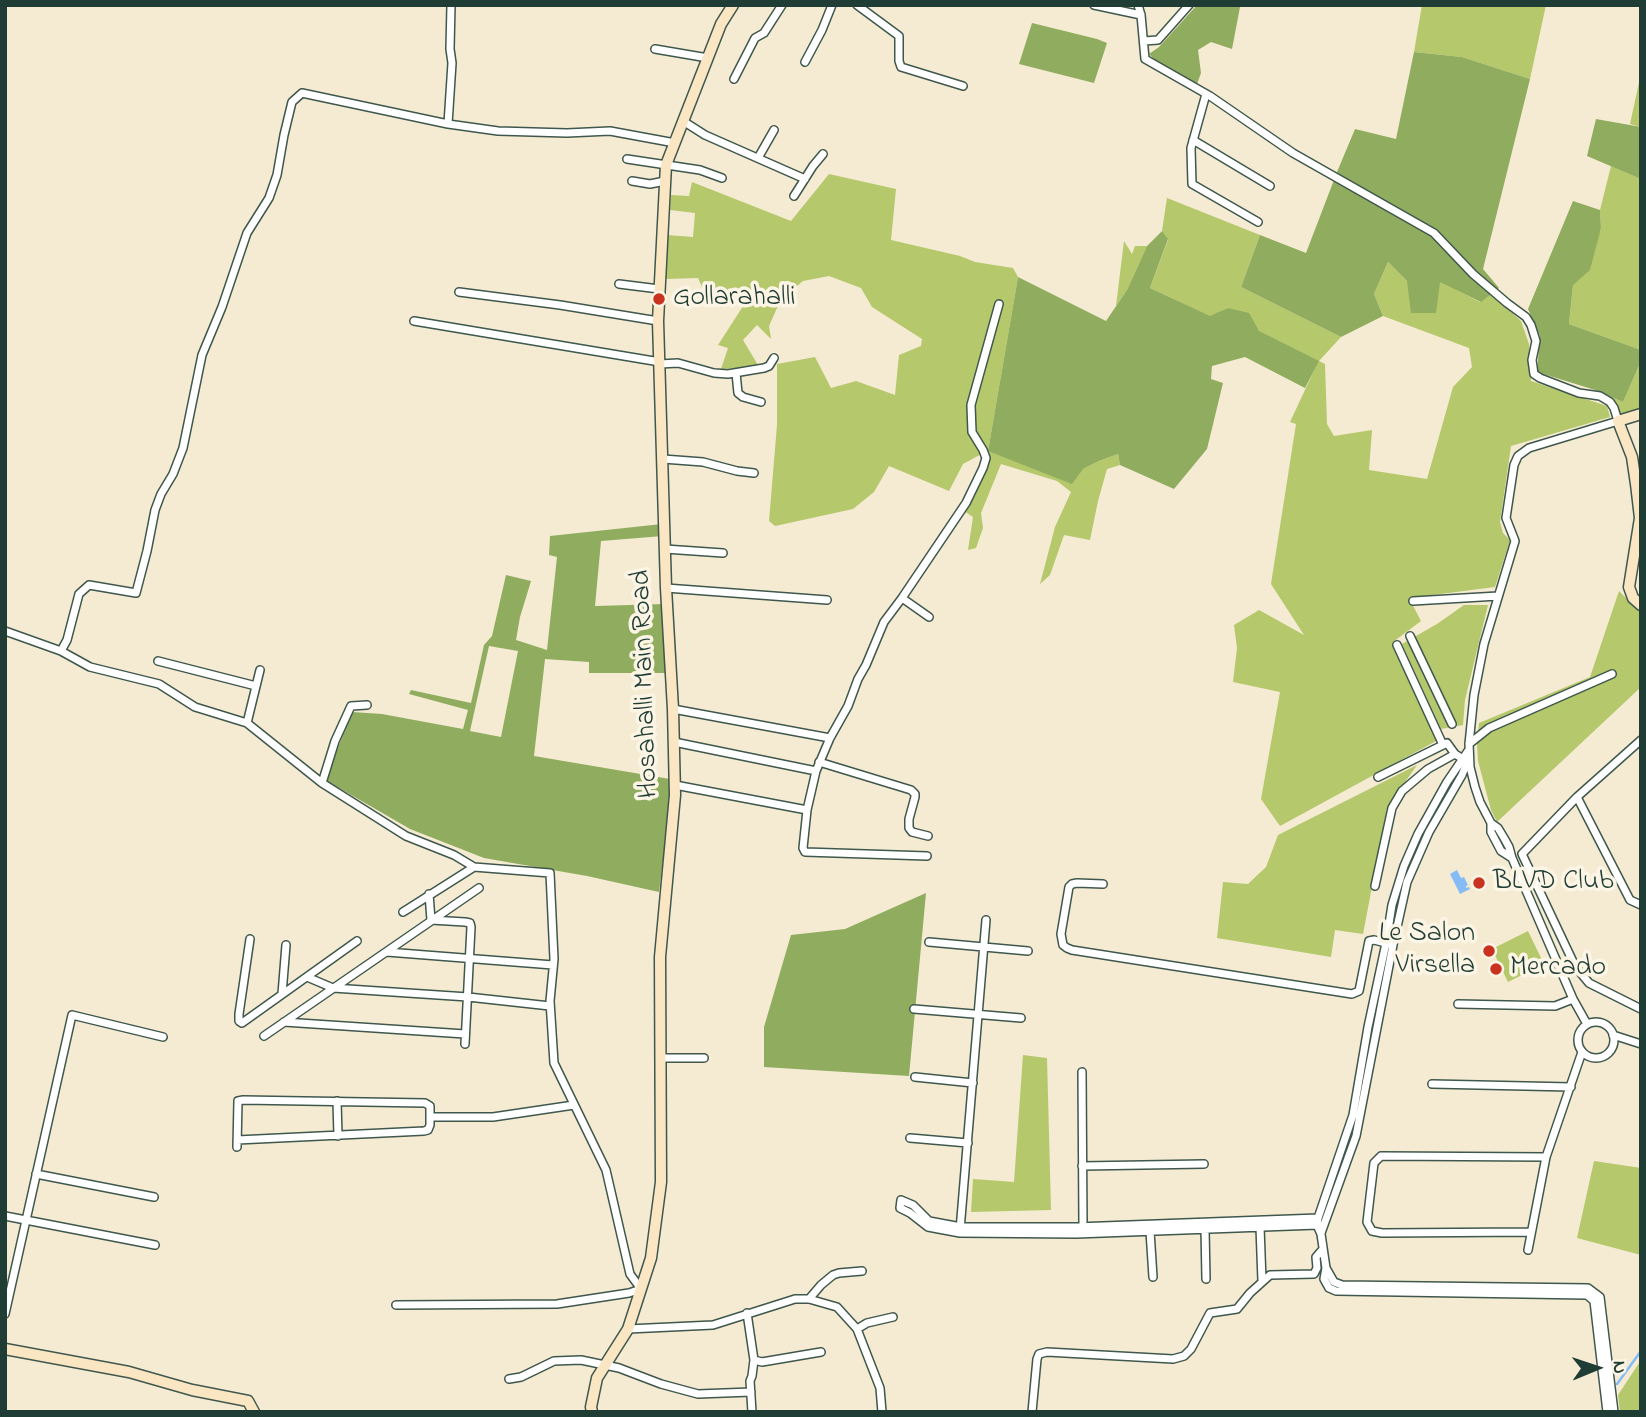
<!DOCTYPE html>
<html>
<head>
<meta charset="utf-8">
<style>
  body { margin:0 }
  #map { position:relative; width:1646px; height:1417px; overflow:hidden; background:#f4ebd2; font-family:"Indie Flower",sans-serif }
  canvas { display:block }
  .frame { position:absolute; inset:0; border:7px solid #1f3d34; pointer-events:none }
  .north { position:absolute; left:1562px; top:1333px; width:70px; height:70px; -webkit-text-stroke:5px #fcf5e5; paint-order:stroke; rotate:88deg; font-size:19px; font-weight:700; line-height:28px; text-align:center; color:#1f3d34 }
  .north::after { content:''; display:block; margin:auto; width:24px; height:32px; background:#1f3d34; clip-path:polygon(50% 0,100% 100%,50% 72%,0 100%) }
</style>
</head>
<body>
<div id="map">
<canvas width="1646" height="1417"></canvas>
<div class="frame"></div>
<div class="north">N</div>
</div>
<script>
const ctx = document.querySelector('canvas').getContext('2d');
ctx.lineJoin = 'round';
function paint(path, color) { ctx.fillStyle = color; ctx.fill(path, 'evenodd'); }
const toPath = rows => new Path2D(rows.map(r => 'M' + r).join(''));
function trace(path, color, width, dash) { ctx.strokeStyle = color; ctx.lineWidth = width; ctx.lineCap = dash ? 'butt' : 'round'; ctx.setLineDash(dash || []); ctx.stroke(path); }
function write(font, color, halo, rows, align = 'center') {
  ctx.font = font + ' "Indie Flower",sans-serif'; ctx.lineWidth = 7; ctx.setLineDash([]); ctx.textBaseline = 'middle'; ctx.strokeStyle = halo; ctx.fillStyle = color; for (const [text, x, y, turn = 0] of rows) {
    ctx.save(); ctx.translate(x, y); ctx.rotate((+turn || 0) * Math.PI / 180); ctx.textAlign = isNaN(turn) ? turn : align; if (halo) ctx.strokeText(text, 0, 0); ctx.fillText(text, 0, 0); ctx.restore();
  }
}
paint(toPath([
  [1422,5,1546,5,1530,79,1462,57,1414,52],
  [1641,73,1641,127,1630,124],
  [1611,166,1641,179,1641,350,1569,324,1573,285,1601,229,1600,210],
  [829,174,896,189,891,240,960,256,975,262,1013,268,1018,277,988,451,1083,469,1099,461,1118,454,1120,465,1107,469,1098,501,1090,540,1064,535,1050,575,1040,584,1055,527,1071,492,1057,481,1001,464,981,513,983,528,976,548,968,550,973,517,964,511,987,461,987,451,963,464,949,491,889,466,874,492,853,509,775,526,769,521,777,425,777,364,815,357,831,388,856,381,895,395,899,355,921,346,922,339,872,307,861,288,829,276,803,281,781,299,769,326,771,339,757,325,743,340,758,365,744,368,721,369,728,348,718,345,747,300,731,291,721,308,708,300,698,278,666,279,667,235,693,237,695,213,670,210,671,195,689,196,692,182,791,221],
  [1167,198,1260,235,1241,287,1341,337,1319,361,1325,364,1327,424,1334,436,1372,430,1369,470,1427,479,1453,387,1472,367,1469,348,1383,316,1374,294,1388,262,1407,281,1440,281,1480,302,1491,294,1521,321,1529,344,1531,381,1607,406,1610,417,1511,446,1500,522,1503,533,1510,540,1495,587,1409,598,1421,621,1393,642,1438,740,1280,826,1261,799,1280,692,1233,682,1237,648,1234,625,1259,610,1304,635,1271,584,1296,424,1290,422,1318,362,1258,331,1228,308,1211,317,1150,288,1168,240,1162,231],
  [1124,241,1132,254,1135,246,1147,246,1127,290,1116,306],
  [1641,361,1641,412,1620,416,1618,407,1611,397,1623,402],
  [1619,591,1641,613,1641,687,1497,822,1491,810,1478,761,1477,744,1479,723,1590,677],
  [1464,605,1488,605,1465,700,1463,725,1441,729,1402,644,1437,624],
  [1417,765,1387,808,1363,934,1335,930,1331,957,1217,938,1223,882,1248,884,1266,867,1278,835],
  [1528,931,1544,964,1508,982,1492,949],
  [1023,1055,1047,1058,1051,1210,971,1212,973,1179,1014,1182],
  [1594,1161,1641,1168,1641,1255,1577,1238],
  [1641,1360,1641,1412,1620,1412,1618,1395]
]), '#b5c86b');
paint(toPath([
  [1197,5,1238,5,1240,7,1232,49,1211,42,1198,50,1201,73,1197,84,1159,64,1149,54,1159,47],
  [1032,23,1097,39,1107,43,1094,83,1019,64],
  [1414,52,1462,57,1530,79,1483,269,1499,288,1481,302,1440,282,1436,313,1411,313,1407,281,1388,262,1374,294,1383,316,1341,337,1241,287,1260,235,1306,253,1337,172,1355,129,1396,139],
  [1596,119,1641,127,1641,179,1587,156],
  [1573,201,1600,210,1601,228,1590,270,1573,285,1569,324,1641,350,1641,361,1623,402,1595,390,1537,372,1540,336,1528,309],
  [1162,231,1168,239,1150,288,1210,316,1228,308,1249,313,1259,331,1319,361,1305,388,1245,357,1212,366,1211,379,1223,383,1207,449,1174,489,1120,465,1118,454,1099,461,1083,469,1072,484,988,451,1018,277,1106,321,1127,290,1147,246],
  [662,524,663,536,601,541,595,606,665,604,667,673,589,673,589,662,545,659,534,756,670,779,668,820,659,892,587,876,484,858,410,829,327,781,332,763,352,712,382,714,463,729,468,710,409,694,411,690,471,703,484,645,492,636,506,575,531,581,520,617,516,640,547,650,557,557,549,555,550,536],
  [489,646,518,651,501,737,470,731],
  [926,893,909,1076,764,1067,764,1027,791,935,845,929]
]), '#90ac5f');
paint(toPath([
  [1457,870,1461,878,1464,877,1468,885,1466,886,1466,888,1469,887,1470,889,1460,894,1450,874]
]), '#85bcf5');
trace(toPath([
  [1617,1384,1641,1351]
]), '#85bcf5', 2.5);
const street = toPath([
  [857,5,899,36,899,61,901,67,963,86],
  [1094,5,1141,15],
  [1138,5,1141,15,1145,59,1210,96,1293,153,1434,233,1473,274,1507,303,1526,317,1531,325,1536,341,1532,360,1534,374,1540,378,1579,393,1600,396,1610,402,1614,408,1618,421,1529,448,1518,456,1514,465,1506,518,1515,541,1484,644,1474,695,1469,744,1470,767,1475,787,1480,802,1491,823],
  [1144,41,1158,40,1189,5],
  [655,49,708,58],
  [805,62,822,30,832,5],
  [734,79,755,38,764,33,782,5],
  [1206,94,1191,148,1192,184,1258,222],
  [683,121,705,135,805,179],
  [448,124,452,63,450,49,451,5],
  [1193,140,1270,186],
  [758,158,774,130],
  [627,159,700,170,722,178],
  [632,181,650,184,665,181],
  [794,196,813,166,823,154],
  [619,284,659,289],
  [459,292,560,305,658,321],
  [414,321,660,362],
  [660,364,678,363,714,373,728,374,764,368,769,366,774,358],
  [736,373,738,393,743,397,761,402],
  [663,459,703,462,737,471,754,473],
  [665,549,723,553],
  [666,588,827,600],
  [902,598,929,617],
  [1413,601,1498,596],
  [5,631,61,651,90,667,159,684,195,707,247,723],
  [1410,636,1452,724],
  [1397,645,1443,745],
  [61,651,67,640,79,594,89,585,136,593,147,551,155,510,161,494,173,474,183,448,202,355,222,307,247,233,269,198,277,175,284,135,292,102,302,93,448,124,498,131,567,133,610,131,675,143],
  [158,661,256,686],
  [260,670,247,723,322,783,335,741,351,706,367,705],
  [673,709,830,738],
  [1641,740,1577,797,1522,854,1575,966,1589,983,1641,1009],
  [674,742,816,771],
  [1469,744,1489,728,1612,674],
  [1468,751,1447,782,1418,834,1404,866,1392,905,1386,943,1368,1027,1353,1115,1318,1218,1317,1225,1321,1234,1326,1268,1324,1279,1329,1288,1336,1291,1587,1295,1594,1301,1607,1412],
  [819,762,911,790,915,794,915,797,909,819,909,828,912,832,928,836],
  [1378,777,1447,743,1455,754],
  [322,783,406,836,454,855,474,867,550,873,554,959,550,1001,554,1063,606,1170,630,1274,641,1289,629,1293,557,1304,396,1305],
  [675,785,807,810],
  [1577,797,1630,900,1641,905],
  [1491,823,1498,828,1504,838,1509,847,1512,858,1501,851,1491,832,1491,823],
  [927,856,805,852,803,848,807,810,816,771,830,738,848,706,858,679,866,665,884,622,902,598,966,503,983,468,986,458,983,450,972,432,971,405,999,304],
  [1512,858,1573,999,1587,1024],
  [1103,884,1077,883,1072,884,1069,887,1061,934,1063,945,1067,948,1072,950,1352,994,1359,991,1369,941,1374,940,1390,944],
  [1375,886,1392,808,1402,791,1428,769,1455,754,1463,759],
  [429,894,431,920],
  [403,912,474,867],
  [431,920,465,922,470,923,471,927,465,1044],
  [250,939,239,1014,239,1021,242,1023,357,941],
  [929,942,1028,951],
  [387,952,553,965],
  [307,977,333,988,468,997,550,1006],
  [282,994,286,945],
  [1458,1004,1555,1006,1573,999],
  [914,1009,1021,1018],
  [284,1022,465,1034],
  '1578 1040a18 18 0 1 1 36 0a18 18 0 1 1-36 0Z',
  [1613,1035,1641,1044],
  [264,1036,479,888],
  [661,1058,704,1058],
  [1082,1072,1083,1226],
  [915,1077,973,1083],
  [1432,1084,1571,1087],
  [337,1101,338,1136],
  [430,1117,493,1117,574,1105],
  [910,1138,968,1143],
  [237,1147,238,1101,243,1100,425,1103,430,1106,430,1125,428,1130,424,1131,237,1140],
  [1082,1166,1204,1164],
  [36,1174,154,1197],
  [5,1216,155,1245],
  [1317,1225,1076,1234,960,1233,928,1227,910,1213,900,1208,901,1200,913,1205,929,1221,961,1227,1076,1227,1318,1218],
  [1260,1227,1262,1281],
  [1205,1229,1206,1279],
  [960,1230,986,920],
  [1150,1231,1153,1277],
  [1531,1232,1382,1233,1372,1231,1367,1222,1374,1163,1381,1156,1546,1157],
  [1321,1233,1356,1136,1393,945,1407,882,1429,832,1462,775,1468,760],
  [1528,1250,1546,1157,1582,1052],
  [1326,1268,1334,1282,1342,1285,1588,1288,1600,1297,1614,1412],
  [809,1299,821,1285,833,1275,839,1273,862,1271],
  [747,1313,754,1360,752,1376,750,1381,752,1412],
  [5,1314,72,1015,163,1037],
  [628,1329,713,1325,795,1299,809,1299,837,1307,857,1329,880,1388,882,1412],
  [857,1329,867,1323,893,1317],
  [754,1360,762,1362,821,1352],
  [509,1379,521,1377,554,1361,581,1360,619,1368,661,1384,698,1394,751,1392],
  [1032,1412,1037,1359,1039,1354,1047,1352,1173,1359,1184,1356,1191,1349,1210,1313,1237,1309,1250,1293,1270,1275,1314,1274,1317,1268,1316,1257,1323,1249]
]);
const secondary = toPath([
  [1641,414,1618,421,1632,457,1636,484,1640,518,1629,587,1633,598,1641,605],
  [5,1349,129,1372,192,1390,248,1401,254,1412],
  [592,1412,591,1407,597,1378,628,1329,651,1258,661,1182,660,957,675,795,673,709,666,588,658,321,666,165,721,24,733,5]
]);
trace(street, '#3f574c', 10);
trace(secondary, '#3f574c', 13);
trace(street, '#fff', 7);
trace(secondary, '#fbe6c4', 10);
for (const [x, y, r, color] of [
  [659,299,7,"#c8321e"],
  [1479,883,7,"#c8321e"],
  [1489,951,7,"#c8321e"],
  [1496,969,7,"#c8321e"]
]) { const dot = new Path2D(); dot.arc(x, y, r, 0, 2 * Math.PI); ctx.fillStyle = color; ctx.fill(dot); trace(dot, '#fcf5e5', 2.5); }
write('28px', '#1f3d34', '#fcf5e5', [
  ["Gollarahalli",673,299],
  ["BLVD Club",1493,883],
  ["Le Salon",1475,935,"right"],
  ["Virsella",1475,967,"right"],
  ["Mercado",1510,969]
], 'left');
write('28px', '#1f3d34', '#fcf5e5', [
  ["Hosahalli Main Road",647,684,-92]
]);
</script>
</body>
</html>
